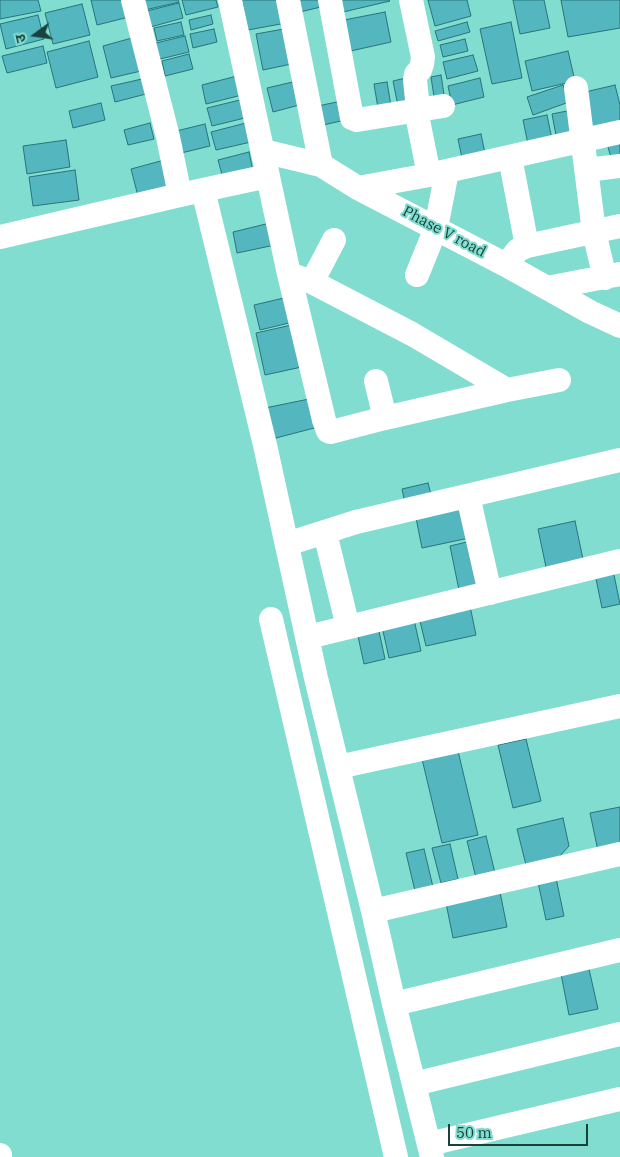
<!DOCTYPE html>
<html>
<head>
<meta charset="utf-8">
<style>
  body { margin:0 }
  #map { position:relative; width:620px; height:1157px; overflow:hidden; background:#80ddcf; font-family:"IBM Plex Serif","Noto Sans Devanagari",serif }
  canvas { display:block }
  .north { position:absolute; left:10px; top:10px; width:50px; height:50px; -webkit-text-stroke:4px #80ddcf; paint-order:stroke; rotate:256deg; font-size:14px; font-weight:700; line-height:20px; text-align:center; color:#1a423d }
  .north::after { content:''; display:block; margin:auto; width:18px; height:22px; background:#1a423d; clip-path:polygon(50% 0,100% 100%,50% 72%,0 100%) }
  .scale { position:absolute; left:448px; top:1124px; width:140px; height:22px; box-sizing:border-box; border:2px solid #1a423d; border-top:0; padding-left:6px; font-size:15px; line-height:18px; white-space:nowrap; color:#1a423d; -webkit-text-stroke:4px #80ddcf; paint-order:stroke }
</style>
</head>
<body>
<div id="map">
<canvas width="620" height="1157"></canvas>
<div class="north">उ</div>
<div class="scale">50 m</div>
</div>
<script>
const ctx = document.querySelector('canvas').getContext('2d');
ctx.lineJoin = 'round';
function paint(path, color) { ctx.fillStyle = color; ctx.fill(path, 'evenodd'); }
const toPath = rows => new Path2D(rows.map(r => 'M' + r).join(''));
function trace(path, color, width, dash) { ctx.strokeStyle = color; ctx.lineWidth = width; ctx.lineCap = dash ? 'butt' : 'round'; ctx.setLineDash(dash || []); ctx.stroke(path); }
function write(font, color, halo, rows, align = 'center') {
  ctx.font = font + ' "IBM Plex Serif",serif'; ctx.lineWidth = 4; ctx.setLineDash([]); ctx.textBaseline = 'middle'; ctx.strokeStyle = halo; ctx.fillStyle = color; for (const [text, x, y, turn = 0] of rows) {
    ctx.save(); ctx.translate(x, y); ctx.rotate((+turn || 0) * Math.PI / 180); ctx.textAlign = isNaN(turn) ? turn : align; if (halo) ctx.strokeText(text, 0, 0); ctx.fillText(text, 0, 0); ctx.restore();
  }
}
const building = toPath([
  [0,0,38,0,41,11,0,19,0,0],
  [91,0,129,0,133,16,97,25,91,0],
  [142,0,178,0,179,2,145,10,142,0],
  [182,0,216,0,218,7,186,15,182,0],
  [242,0,282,0,286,23,248,30,242,0],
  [297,0,328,0,329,5,300,12,297,0],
  [336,0,389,0,390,1,339,13,336,0],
  [428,0,467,0,471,16,435,26,428,0],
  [513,0,544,0,550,28,520,34,513,0],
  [561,0,620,0,620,28,568,37,561,0],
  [179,3,183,18,147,28,143,12,179,3],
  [82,4,90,35,53,44,45,13,82,4],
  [385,12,391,42,346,52,339,21,385,12],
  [38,15,44,39,6,49,0,24,38,15],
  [211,15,213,24,191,30,189,20,211,15],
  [181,22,184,35,157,41,154,28,181,22],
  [467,22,470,32,438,41,435,31,467,22],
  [511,22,522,78,492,84,480,29,511,22],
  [289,28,296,63,263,70,256,34,289,28],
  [214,29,217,42,193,48,190,34,214,29],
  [185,36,189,52,156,60,152,44,185,36],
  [132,38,141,71,111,78,103,46,132,38],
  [465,39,468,51,443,57,440,45,465,39],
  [89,41,98,77,56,88,47,52,89,41],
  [43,46,47,63,7,73,2,56,43,46],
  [568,51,575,81,532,91,525,61,568,51],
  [189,54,193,69,165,76,162,61,189,54],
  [473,55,478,71,447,79,443,62,473,55],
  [441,75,445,101,435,103,431,77,441,75],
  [237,76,242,95,206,104,202,85,237,76],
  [410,77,416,107,399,111,393,81,410,77],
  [480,78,484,97,452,105,448,86,480,78],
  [142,79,146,94,115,102,111,86,142,79],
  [297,81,303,104,273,112,267,88,297,81],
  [387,82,392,112,379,114,374,84,387,82],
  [563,85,569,102,533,115,527,97,563,85],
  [615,85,620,105,620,127,591,133,581,93,615,85],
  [244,99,249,117,212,126,207,108,244,99],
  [346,100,350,119,323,125,318,106,346,100],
  [101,103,105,120,73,128,69,111,101,103],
  [577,109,581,136,557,141,552,114,577,109],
  [547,115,553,144,529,149,523,120,547,115],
  [150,123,154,139,128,145,124,130,150,123],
  [246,123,251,142,216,150,211,132,246,123],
  [205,124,210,146,177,154,172,132,205,124],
  [620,133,620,162,613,164,605,137,620,133],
  [481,134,486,158,463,163,458,139,481,134],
  [66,140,70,167,27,174,23,146,66,140],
  [249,152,253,171,223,178,218,160,249,152],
  [168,159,176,190,139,200,131,169,168,159],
  [75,170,79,200,33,206,29,177,75,170],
  [270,223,275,245,237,253,233,232,270,223],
  [288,297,293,322,260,330,254,305,288,297],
  [296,324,306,366,265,375,256,333,296,324],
  [314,398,322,426,272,439,265,408,314,398],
  [428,483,433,502,406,508,402,489,428,483],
  [467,502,474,537,422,548,415,513,467,502],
  [575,521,584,564,547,572,538,529,575,521],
  [475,540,486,589,460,595,450,546,475,540],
  [613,570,620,604,602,608,595,574,613,570],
  [470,606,476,635,426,646,419,617,470,606],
  [413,615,421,651,389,658,381,622,413,615],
  [377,622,385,659,364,664,356,627,377,622],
  [526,739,541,801,513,808,498,745,526,739],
  [458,751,478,835,442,843,422,759,458,751],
  [620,807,620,847,598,851,590,813,620,807],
  [563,818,569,846,559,857,526,865,517,829,563,818],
  [486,836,495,873,476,878,467,841,486,836],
  [450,844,458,879,441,883,432,848,450,844],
  [424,849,433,887,415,891,406,853,424,849],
  [556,878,564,916,546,920,538,882,556,878],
  [499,887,507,927,453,938,445,898,499,887],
  [589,969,598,1009,569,1015,561,974,589,969]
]);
paint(building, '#54b6bf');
trace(building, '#27747a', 1);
trace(toPath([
  [133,0,168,137,180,195,203,190,265,445,316,678,373,911,394,1004,432,1157],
  [230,0,289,274,324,420,328,431,331,432,385,418,507,390,559,380],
  [288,0,321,165],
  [330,0,352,118,357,120,443,106],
  [411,0,423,57,422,64,420,70,416,74,415,80,418,109],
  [576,88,594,232,605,278],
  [416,110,429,175],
  [263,151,321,165,358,188,506,265,590,312,620,326],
  [510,157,527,246],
  [587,170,620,166],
  [358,188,429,175,620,132],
  [203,190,268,176],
  [0,237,180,195],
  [506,265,518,250,527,246,620,226],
  [289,274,312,282,412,334,507,390],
  [417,275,436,228,447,171],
  [312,282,334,240],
  [547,288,620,274],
  [376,381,385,418],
  [468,496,490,593],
  [325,533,348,627],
  [287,544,356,522,620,460],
  [271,619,396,1157],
  [308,637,620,561],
  [338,767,620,706],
  [373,911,620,854],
  [394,1004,620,950],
  [414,1084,620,1034],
  [429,1144,620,1099],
  [0,1155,0,1157]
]), '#fff', 24);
write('15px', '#1a423d', '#80ddcf', [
  ["Phase V road",444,232,28]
]);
</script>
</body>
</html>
